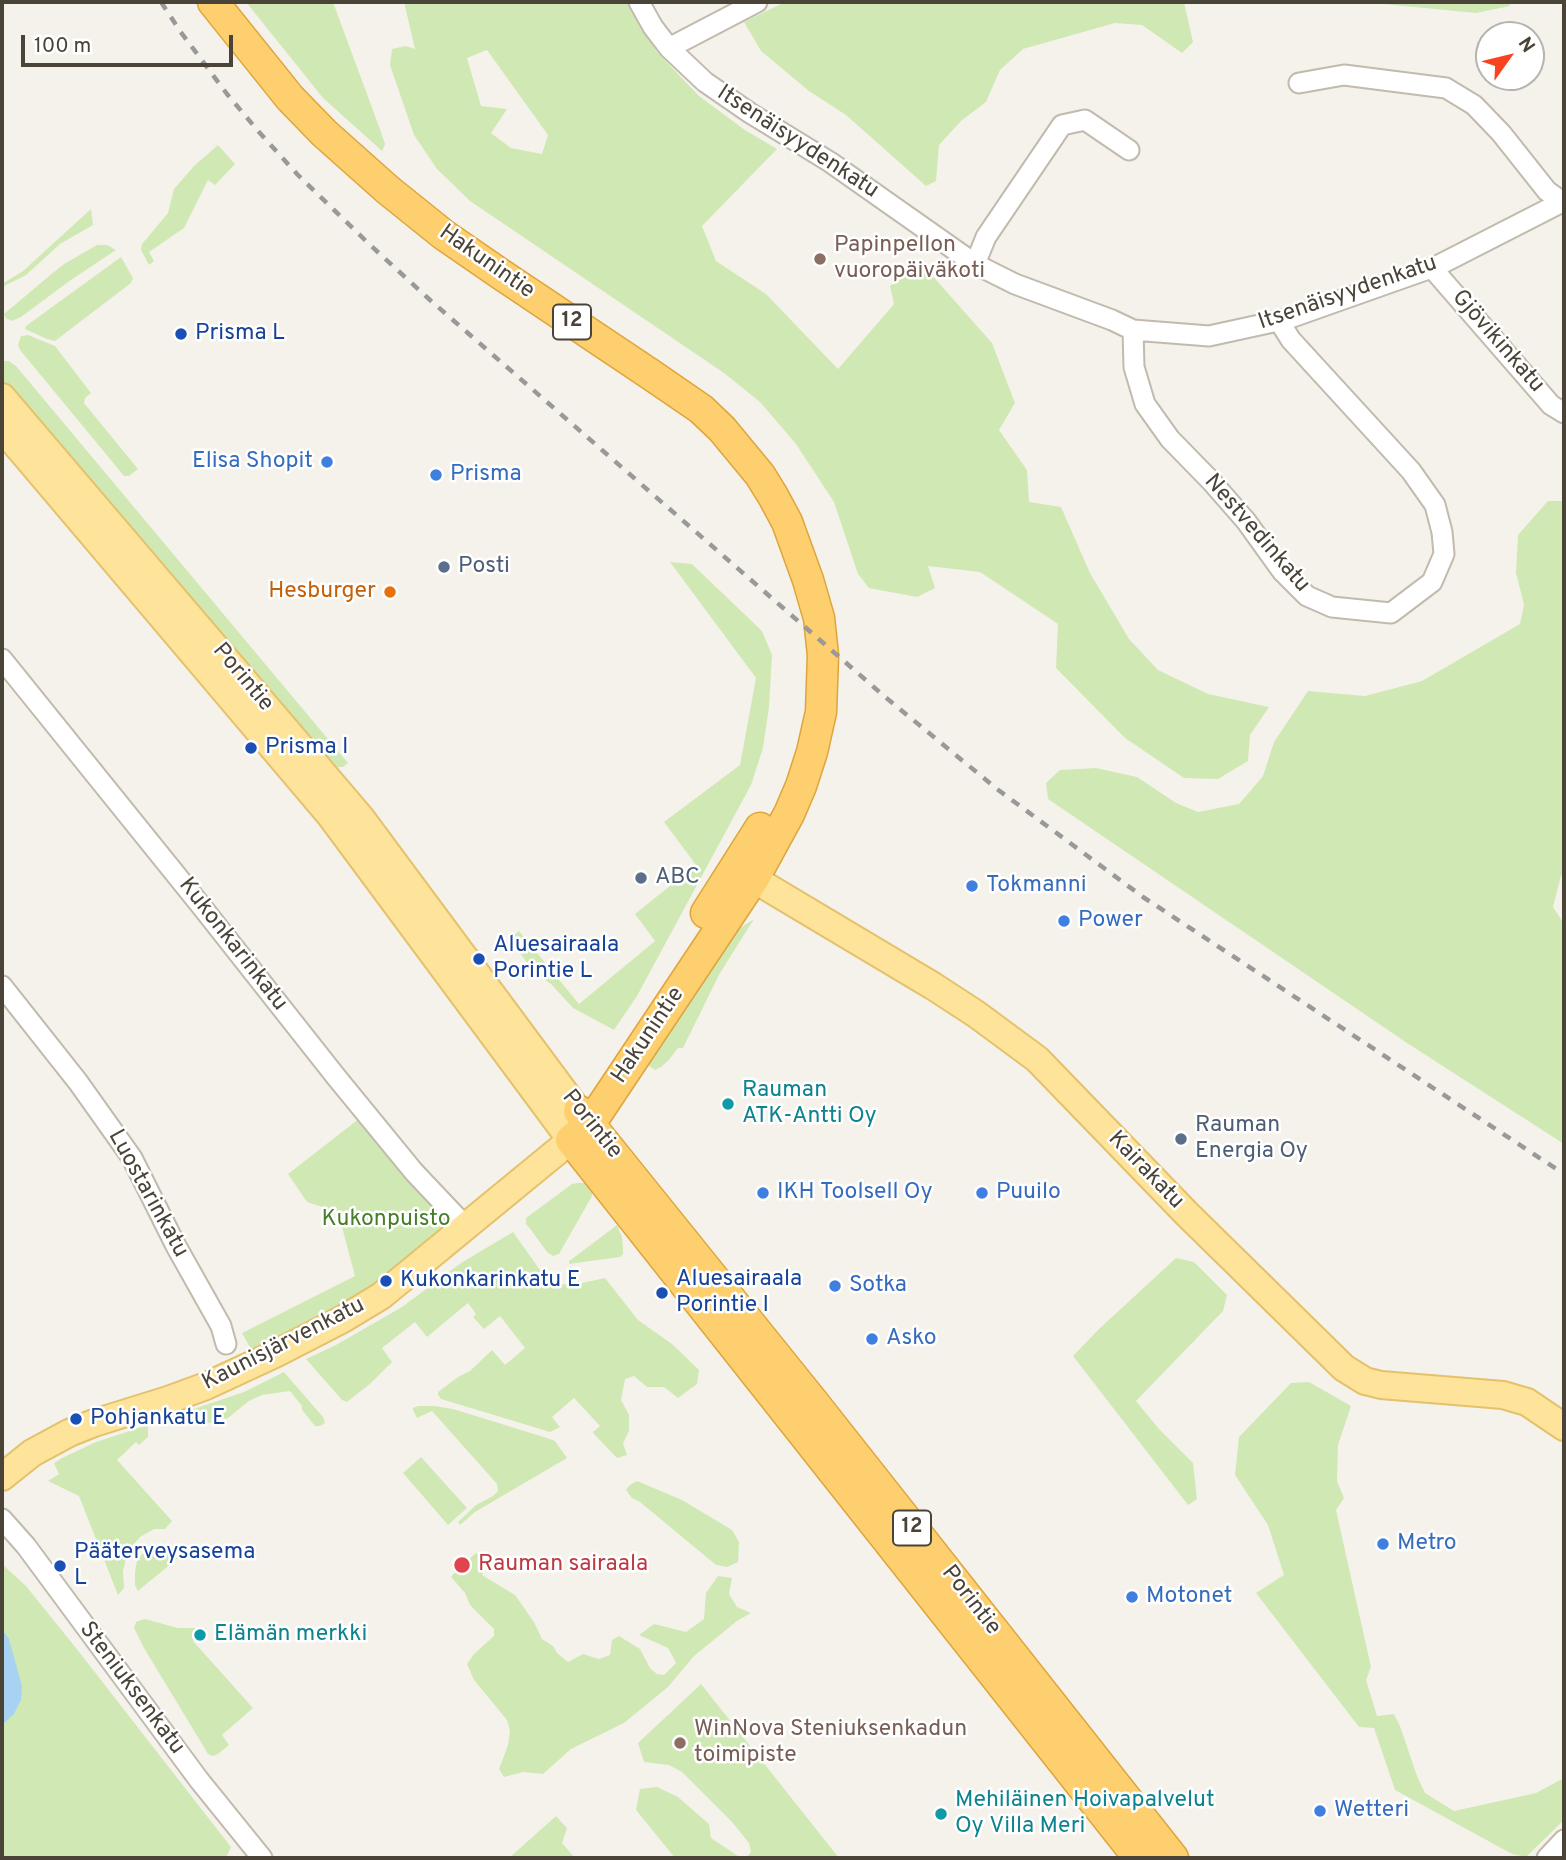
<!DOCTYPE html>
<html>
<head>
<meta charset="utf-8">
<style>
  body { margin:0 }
  #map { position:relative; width:1566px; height:1860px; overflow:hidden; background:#f5f2eb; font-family:Overpass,sans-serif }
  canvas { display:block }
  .frame { position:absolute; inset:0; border:4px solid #4a4338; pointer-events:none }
  .north { position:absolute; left:1475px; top:21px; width:70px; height:70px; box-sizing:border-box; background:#fff; border:2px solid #b7b4af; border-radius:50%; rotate:56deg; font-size:19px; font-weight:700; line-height:28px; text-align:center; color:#4a4338 }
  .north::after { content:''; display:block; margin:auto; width:24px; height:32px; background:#f9421e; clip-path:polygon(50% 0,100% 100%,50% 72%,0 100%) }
  .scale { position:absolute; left:21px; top:35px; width:212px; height:32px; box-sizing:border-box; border:4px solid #4a4338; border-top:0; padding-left:9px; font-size:21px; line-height:24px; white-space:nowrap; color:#4a4338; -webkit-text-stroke:5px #fff; paint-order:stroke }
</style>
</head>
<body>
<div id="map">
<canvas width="1566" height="1860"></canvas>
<div class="frame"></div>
<div class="north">N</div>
<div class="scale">100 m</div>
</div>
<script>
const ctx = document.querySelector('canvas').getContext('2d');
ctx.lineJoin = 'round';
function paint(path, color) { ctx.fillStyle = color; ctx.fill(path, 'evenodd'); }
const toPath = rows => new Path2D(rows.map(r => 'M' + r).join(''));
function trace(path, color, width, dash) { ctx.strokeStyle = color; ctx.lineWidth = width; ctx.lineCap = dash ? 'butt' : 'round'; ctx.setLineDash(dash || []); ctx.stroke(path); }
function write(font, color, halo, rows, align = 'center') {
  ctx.font = font + ' Overpass,sans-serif'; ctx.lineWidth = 5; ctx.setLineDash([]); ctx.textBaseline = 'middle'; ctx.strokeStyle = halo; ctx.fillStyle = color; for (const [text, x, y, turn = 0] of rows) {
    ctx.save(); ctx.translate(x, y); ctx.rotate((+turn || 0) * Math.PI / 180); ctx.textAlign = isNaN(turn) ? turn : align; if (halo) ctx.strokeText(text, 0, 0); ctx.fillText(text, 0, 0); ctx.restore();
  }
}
paint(toPath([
  [246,2,333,2,381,132,385,144,382,151,323,98],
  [404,2,628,2,656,51,699,96,745,130,777,149,702,226,716,261,766,294,838,369,894,304,890,286,922,264,992,343,1015,403,999,430,1027,470,1029,502,1061,507,1090,573,1129,639,1158,670,1208,694,1269,707,1250,735,1248,761,1218,779,1184,778,1125,738,1056,668,1058,624,980,572,928,566,935,588,917,597,869,588,858,574,834,502,796,444,760,402,724,373,470,201,437,169,414,135,390,65,392,49,406,46,415,49],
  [487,50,548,135,542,154,511,148,491,133,507,109,481,106,467,58],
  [785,2,1184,2,1193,42,1182,53,1142,25,1115,23,1023,49,1000,70,986,102,961,121,939,145,936,181,926,186,846,115,809,91,761,51,744,22],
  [1363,2,1509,2,1510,6,1476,13],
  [218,145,235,164,215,185,208,180,184,228,149,252,154,261,149,265,141,250,142,244,168,213,174,189,194,166],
  [91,209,93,225,60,244,26,275,2,287,2,284,23,271],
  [97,245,107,245,116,250,68,282,21,317,12,321,6,318,4,314,49,276,64,264],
  [121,257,133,278,131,283,55,341,47,339,25,329,26,326],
  [28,335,55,346,91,393,85,398,84,403,138,469,129,476,124,476,20,350,18,345,21,336],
  [2,361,9,361,16,366,348,763,343,767,327,767,2,388],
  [1548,501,1564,501,1564,873,1561,876,1553,907,1564,924,1564,1144,1407,1043,1048,799,1046,783,1060,770,1096,768,1137,777,1176,803,1198,812,1239,804,1263,776,1274,742,1308,691,1365,696,1422,681,1520,624,1524,605,1516,573,1518,535],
  [670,562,692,564,762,631,772,655,769,707,763,748,751,785,637,996,614,1030,573,1008,551,984,535,973,509,939,519,931,579,1004,655,941,635,914,696,865,664,822,740,765,756,678],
  [754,919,720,973,683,1048,678,1048,668,1061,661,1067,655,1070,649,1066,643,1059,669,1022,715,963,740,928],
  [360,1118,447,1226,362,1295,253,1353,242,1333,355,1276,338,1212,307,1202,288,1174],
  [578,1183,586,1183,592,1190,592,1196,559,1254,553,1256,547,1252,531,1230,526,1224,526,1218,572,1184],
  [617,1225,622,1237,623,1248,623,1254,620,1257,569,1264,569,1261,572,1259],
  [513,1232,545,1277,558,1284,573,1285,605,1278,638,1320,672,1344,699,1370,697,1384,678,1398,664,1387,647,1387,634,1376,625,1379,621,1400,629,1415,629,1431,623,1443,627,1455,617,1458,594,1434,593,1432,600,1426,574,1398,552,1417,560,1427,550,1432,441,1399,438,1395,438,1392,458,1377,470,1371,492,1350,505,1365,525,1348,500,1316,484,1329,473,1317,476,1314,468,1303,427,1337,415,1322,382,1348,392,1362,371,1383,347,1402,342,1400,306,1359,336,1345,402,1307,461,1263],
  [1176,1258,1194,1262,1227,1295,1223,1311,1136,1401,1159,1429,1193,1463,1197,1499,1188,1505,1073,1356,1099,1329],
  [284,1372,323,1417,325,1423,320,1426,315,1426,302,1410,302,1406,290,1391,262,1395,249,1401,228,1418,204,1424,171,1423,164,1419,244,1392],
  [1309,1382,1351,1406,1338,1445,1337,1481,1344,1498,1336,1510,1371,1667,1366,1680,1377,1716,1394,1714,1400,1726,1417,1776,1425,1793,1454,1811,1536,1793,1564,1778,1564,1820,1526,1857,1512,1854,1395,1790,1374,1728,1359,1727,1256,1593,1284,1575,1268,1525,1235,1475,1239,1437,1291,1383],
  [418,1406,435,1406,453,1409,544,1437,555,1441,567,1458,475,1512,460,1525,458,1522,476,1505,493,1496,498,1491,497,1484,432,1411,417,1418,413,1410,413,1408],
  [148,1425,148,1437,139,1445,136,1442,117,1460,172,1521,165,1529,154,1529,140,1537,128,1551,123,1571,124,1588,118,1595,79,1496,48,1481,59,1474,54,1463,62,1458,96,1442],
  [421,1457,467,1508,448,1525,403,1473],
  [637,1481,682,1500,732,1530,739,1542,738,1562,727,1567,716,1565,640,1502,632,1498,626,1490,630,1485],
  [154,1545,164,1546,173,1551,178,1558,138,1591,135,1585,135,1572,137,1561,146,1549],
  [476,1553,487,1561,482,1575,515,1595,534,1622,542,1639,553,1646,557,1653,568,1662,583,1654,599,1659,610,1655,612,1640,619,1636,640,1649,650,1668,657,1674,664,1675,676,1663,668,1648,639,1635,654,1624,686,1632,704,1619,706,1593,718,1576,732,1578,729,1594,737,1607,751,1613,737,1621,694,1656,668,1687,624,1723,571,1749,543,1774,523,1772,504,1777,499,1769,508,1745,510,1731,507,1720,474,1680,467,1664,474,1654,494,1636,494,1629,470,1605,465,1593,451,1577,455,1572],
  [2,1564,26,1586,76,1648,231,1847,226,1858,2,1858],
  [145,1619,178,1628,207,1628,193,1641,253,1708,222,1735,229,1745,218,1754,213,1756,208,1754,144,1648,134,1628,136,1622],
  [701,1684,839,1858,746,1858,751,1852,749,1843,732,1822,682,1772,669,1765,644,1762,638,1743],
  [657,1787,678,1797,709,1824,711,1838,741,1858,675,1858,636,1810,640,1789],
  [556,1816,567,1828,562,1843,575,1858,509,1858]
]), '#d0e9b4');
paint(toPath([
  [2,1629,9,1639,22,1686,21,1700,14,1714,2,1725]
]), '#a8d2f1');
const minor = toPath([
  [639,2,653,27,669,48,705,82,750,113,830,162,975,264,1015,284,1112,320,1133,330,1209,336,1287,319,1437,266,1564,201],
  [669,48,757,2],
  [1299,83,1344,75,1446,88,1474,105,1501,133,1547,191,1564,203],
  [975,264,986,237,1062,125,1085,120,1129,150],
  [1432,268,1551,405,1564,413],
  [1133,330,1134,367,1145,404,1170,439,1211,481,1246,521,1282,571,1307,596,1332,607,1391,613,1432,582,1444,554,1442,532,1435,505,1411,471,1291,340,1279,321],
  [2,659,202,907,337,1078,414,1172,466,1227],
  [2,986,78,1082,132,1158,176,1246,221,1326,226,1344],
  [2,1519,26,1546,199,1780,262,1858],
  [1547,1858,1564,1840]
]);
const major = toPath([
  [2,397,361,818,576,1108],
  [2,428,330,815,571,1140,381,1296,343,1319,277,1353,206,1386,168,1400,94,1423,69,1433,32,1453,2,1477],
  [737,869,933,986,976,1014,1037,1059,1186,1213,1344,1368,1365,1381,1381,1385,1503,1395,1527,1402,1564,1427]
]);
const highway = toPath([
  [213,2,290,98,324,133,388,190,444,235,502,275,650,374,701,409,722,429,760,475,773,496,787,522,808,580,819,618,823,655,821,712,812,752,801,786,789,814,754,878,590,1124,571,1140],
  [706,913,760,828],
  [579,1111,814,1403,1173,1858],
  [571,1140,1139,1858]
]);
trace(minor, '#c1baad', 23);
trace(major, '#e4c16a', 30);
trace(highway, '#dea53c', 33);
trace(minor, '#fff', 19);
trace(major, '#fee39b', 26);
trace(highway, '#fdcf6e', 30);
trace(toPath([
  [161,2,180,31,227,94,259,132,297,174,368,243,430,300,884,696,997,789,1143,897,1564,1174]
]), '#999', 4.5, [9, 9]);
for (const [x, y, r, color] of [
  [820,259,7,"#8d6e63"],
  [181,334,7,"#1a4fb4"],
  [327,462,7,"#3f7fe0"],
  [436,475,7,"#3f7fe0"],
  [444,567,7,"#5c6f8a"],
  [390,592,7,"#e8710a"],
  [251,748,7,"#1a4fb4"],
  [641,878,7,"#5c6f8a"],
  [972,886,7,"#3f7fe0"],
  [1064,921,7,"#3f7fe0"],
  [479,959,7,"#1a4fb4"],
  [728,1104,7,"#0f9aa8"],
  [1181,1139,7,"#5c6f8a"],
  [763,1193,7,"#3f7fe0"],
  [982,1193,7,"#3f7fe0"],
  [386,1281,7,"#1a4fb4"],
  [835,1286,7,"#3f7fe0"],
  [662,1293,7,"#1a4fb4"],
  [872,1339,7,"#3f7fe0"],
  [76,1419,7,"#1a4fb4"],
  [1383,1544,7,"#3f7fe0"],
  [462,1565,9,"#e0444e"],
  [60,1566,7,"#1a4fb4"],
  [1132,1597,7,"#3f7fe0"],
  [200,1635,7,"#0f9aa8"],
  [680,1743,7,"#8d6e63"],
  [1320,1811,7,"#3f7fe0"],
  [941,1814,7,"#0f9aa8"]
]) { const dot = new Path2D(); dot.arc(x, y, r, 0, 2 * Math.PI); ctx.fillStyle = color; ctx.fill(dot); trace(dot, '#fff', 2.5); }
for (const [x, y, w] of [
  [572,322,38],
  [912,1528,38]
]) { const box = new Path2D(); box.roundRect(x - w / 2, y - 17.5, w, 35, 5); ctx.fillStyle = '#fff'; ctx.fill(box); trace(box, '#4a4338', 2); }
write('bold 21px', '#4a4338', null, [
  ["12",572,322],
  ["12",912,1528]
]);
write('23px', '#4a4338', '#fff', [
  ["Itsenäisyydenkatu",797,143,33],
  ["Hakunintie",486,263,35],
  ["Itsenäisyydenkatu",1348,294,-19],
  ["Gjövikinkatu",1497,342,49],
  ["Nestvedinkatu",1256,534,49],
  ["Porintie",242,678,50],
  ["Kukonkarinkatu",232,945,52],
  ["Hakunintie",649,1036,-56],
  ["Porintie",591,1125,51],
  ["Kairakatu",1145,1171,46],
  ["Luostarinkatu",147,1194,61],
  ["Kaunisjärvenkatu",284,1345,-27],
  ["Porintie",970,1601,52],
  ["Steniuksenkatu",131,1689,53]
]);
write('23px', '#785e54', '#fff', [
  ["Papinpellon",834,246],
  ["vuoropäiväkoti",834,272],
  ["WinNova Steniuksenkadun",694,1730],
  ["toimipiste",694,1756]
], 'left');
write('23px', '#164399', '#fff', [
  ["Prisma L",195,334],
  ["Prisma I",265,748],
  ["Aluesairaala",493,946],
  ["Porintie L",493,972],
  ["Aluesairaala",676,1280],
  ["Porintie I",676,1306],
  ["Kukonkarinkatu E",400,1281],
  ["Pohjankatu E",90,1419],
  ["Pääterveysasema",74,1553],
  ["L",74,1579]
], 'left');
write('23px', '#366cbe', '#fff', [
  ["Elisa Shopit",313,462,"right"],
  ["Prisma",450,475],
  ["Tokmanni",986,886],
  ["Power",1078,921],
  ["IKH Toolsell Oy",777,1193],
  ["Puuilo",996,1193],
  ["Sotka",849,1286],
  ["Asko",886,1339],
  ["Metro",1397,1544],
  ["Motonet",1146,1597],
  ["Wetteri",1334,1811]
], 'left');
write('23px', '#4e5e75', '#fff', [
  ["Posti",458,567],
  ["ABC",655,878],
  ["Rauman",1195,1126],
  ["Energia Oy",1195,1152]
], 'left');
write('23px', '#c56008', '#fff', [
  ["Hesburger",376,592]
], 'right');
write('23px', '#0d838f', '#fff', [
  ["Rauman",742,1091],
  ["ATK-Antti Oy",742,1117],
  ["Elämän merkki",214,1635],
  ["Mehiläinen Hoivapalvelut",955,1801],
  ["Oy Villa Meri",955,1827]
], 'left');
write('23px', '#487d2a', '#fff', [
  ["Kukonpuisto",386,1220]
]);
write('23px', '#be3a42', '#fff', [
  ["Rauman sairaala",478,1565]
], 'left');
</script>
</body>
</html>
